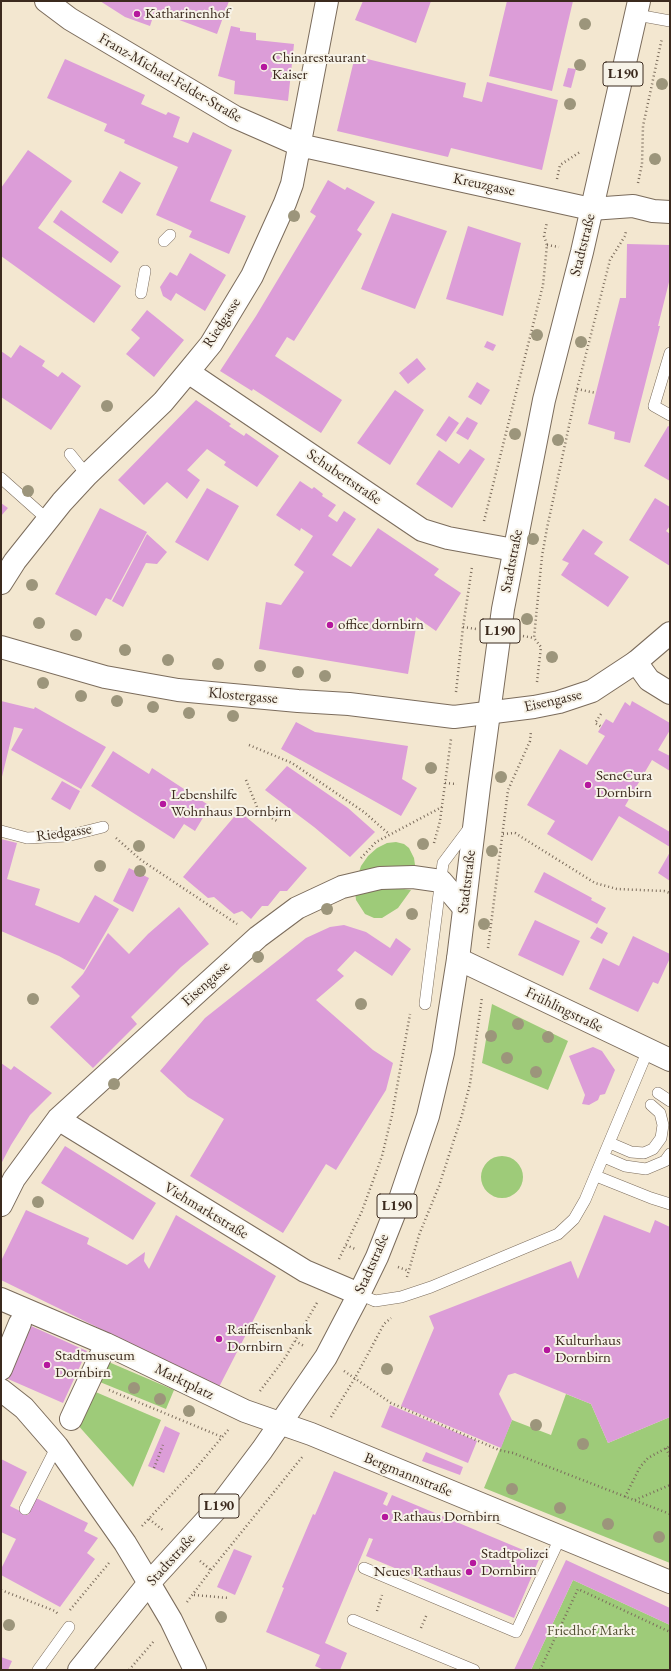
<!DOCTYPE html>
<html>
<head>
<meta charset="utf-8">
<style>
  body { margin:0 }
  #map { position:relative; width:671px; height:1671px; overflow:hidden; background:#f3e7d0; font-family:"EB Garamond",serif }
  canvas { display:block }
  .frame { position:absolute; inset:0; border:2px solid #3b2a1e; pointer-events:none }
</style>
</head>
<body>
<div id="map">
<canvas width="671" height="1671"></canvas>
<div class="frame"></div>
</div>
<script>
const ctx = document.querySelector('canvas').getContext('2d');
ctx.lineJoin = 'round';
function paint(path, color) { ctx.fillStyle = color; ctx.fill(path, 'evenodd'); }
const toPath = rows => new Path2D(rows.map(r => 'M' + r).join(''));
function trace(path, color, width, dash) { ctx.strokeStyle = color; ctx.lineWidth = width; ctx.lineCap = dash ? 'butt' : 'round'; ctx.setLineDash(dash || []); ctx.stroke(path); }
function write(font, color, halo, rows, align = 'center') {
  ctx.font = font + ' "EB Garamond",serif'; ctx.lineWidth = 4; ctx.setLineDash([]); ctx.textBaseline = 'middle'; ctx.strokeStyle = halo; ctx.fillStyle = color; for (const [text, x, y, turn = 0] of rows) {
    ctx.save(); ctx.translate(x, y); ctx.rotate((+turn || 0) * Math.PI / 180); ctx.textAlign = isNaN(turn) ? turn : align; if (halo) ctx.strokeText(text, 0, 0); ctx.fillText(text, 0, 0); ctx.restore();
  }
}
paint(toPath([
  [396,842,404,844,409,848,414,858,415,865,358,875,361,866,368,856,377,848,387,843],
  [397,888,411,890,398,908,382,918,374,918,365,914,356,900,355,891],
  [492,1004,568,1041,548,1090,482,1063],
  '481 1177a21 21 0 1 1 42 0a21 21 0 1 1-42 0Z',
  [104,1360,174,1390,166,1409,95,1380],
  [91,1390,161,1420,133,1487,76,1423],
  [566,1394,591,1404,608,1443,670,1417,670,1563,484,1488,512,1420,551,1435],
  [573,1580,670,1625,670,1670,531,1670]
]), '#9ecb79');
paint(toPath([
  [100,1,229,1,217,34,155,11,150,26,125,17],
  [363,1,431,1,416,43,355,20],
  [507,1,573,1,552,91,489,76],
  [231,26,240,28,240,31,256,33,256,40,294,44,288,101,234,94,235,81,218,76],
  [355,56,466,83,463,97,482,102,487,82,558,100,542,170,451,148,448,157,337,131],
  [65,59,145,95,141,104,166,115,168,112,180,117,173,137,188,143,193,132,232,150,210,201,246,216,229,254,189,237,192,231,156,215,178,167,124,143,125,140,104,131,107,124,47,98],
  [568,68,576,69,571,88,563,86],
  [28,150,72,181,38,228,121,286,94,323,1,256,1,188],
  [120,171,141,183,122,214,102,202],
  [328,180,345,190,347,187,375,202,357,230,362,234,294,341,287,337,275,356,342,400,321,433,253,389,252,391,220,371,256,316,316,216,310,212],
  [61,210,119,252,111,263,53,222],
  [392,213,447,231,415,309,361,289],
  [468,226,521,243,503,316,446,299],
  [627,244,670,245,670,278,658,326,660,326,630,443,614,439,615,432,588,424,620,298,626,298],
  [190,253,226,275,205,311,176,293,171,301,163,296,160,287,170,272,177,276],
  [147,310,184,340,154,377,126,354,140,338,131,330],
  [487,341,496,345,493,351,484,347],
  [20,345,45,361,42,366,58,377,62,372,81,386,51,430,1,397,1,351,11,358],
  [417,358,426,369,408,384,399,373],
  [477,382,490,390,481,405,468,397],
  [395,390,424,410,390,465,357,443],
  [196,400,231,424,229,426,244,436,246,433,279,456,257,487,224,465,226,462,207,449,187,470,200,480,187,499,167,482,144,505,118,480],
  [449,416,459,423,446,442,436,435],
  [467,417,478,423,468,440,456,433],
  [668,426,670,427,670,481,644,466],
  [470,449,485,459,452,508,416,484,439,450,459,464],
  [300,481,312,489,314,487,323,494,322,496,336,505,328,516,337,522,344,511,356,519,332,555,351,567,378,528,439,569,434,575,461,593,436,631,416,617,414,627,416,628,408,674,259,649,266,602,281,605,304,572,294,565,313,536,301,528,300,531,276,515],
  [207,488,239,506,208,561,175,542],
  [655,498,670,507,670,526,666,531,670,534,670,566,629,540],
  [1,503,8,508,1,516],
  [100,508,147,532,111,600,106,598,96,616,55,594],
  [583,529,603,542,594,554,629,577,608,607,561,575,569,563,562,560],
  [147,534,167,552,157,564,146,563,123,607,112,601],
  [1,701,34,709,35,707,106,747,81,789,11,750,23,729,14,727,1,781],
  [632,701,670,723,670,730,658,750,670,756,670,771,652,760,625,806,670,832,670,847,619,816,592,861,547,834,555,821,527,805,560,749,587,765,605,736,598,732,606,719,613,723,625,702,630,706],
  [296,722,315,732,408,746,402,779,417,788,401,816,281,749],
  [113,751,149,774,152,768,210,806,195,831,184,824,174,839,91,786],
  [287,766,348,808,375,832,350,857,314,827,265,790],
  [62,781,80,791,70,810,51,799],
  [239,811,307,868,287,891,280,891,268,906,262,906,251,919,242,911,234,914,214,897,208,898,183,877],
  [1,839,17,843,7,879,40,889,35,905,79,923,95,895,119,909,84,970,59,956,1,931],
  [670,852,670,881,658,873],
  [129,868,149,878,133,912,113,901],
  [544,872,592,898,591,900,606,908,597,924,534,892],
  [179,907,209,944,181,967,131,1017,137,1024,93,1068,50,1027,80,996,71,987,83,974,108,933,129,954,148,934],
  [535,920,580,941,563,976,518,955],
  [344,925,366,932,390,948,396,938,411,949,392,976,355,951,337,970,344,976,316,1000,373,1050,393,1063,386,1090,336,1170,326,1164,283,1233,190,1176,224,1119,188,1097,160,1071,205,1018,306,938,330,927],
  [597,927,608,933,602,944,590,938],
  [633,936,670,954,670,958,658,984,653,982,638,1012,589,989,603,958,619,966],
  [593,1047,602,1051,615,1070,605,1094,600,1095,598,1100,589,1105,582,1104,585,1095,569,1056],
  [1,1063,11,1070,14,1066,52,1093,30,1115,11,1145,1,1164],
  [65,1146,156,1203,133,1240,41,1183],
  [26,1210,89,1238,87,1244,127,1265,145,1252,144,1261,149,1269,176,1215,276,1276,219,1387,1,1280,1,1261],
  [604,1215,650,1233,655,1220,670,1227,670,1417,608,1443,591,1404,515,1373,508,1375,499,1394,512,1420,501,1448,401,1406,434,1328,429,1316,571,1261,578,1279],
  [31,1326,87,1351,63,1403,8,1379],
  [390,1405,477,1441,468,1463,381,1427],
  [165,1426,180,1433,164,1473,148,1466],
  [426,1452,463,1467,460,1475,422,1461],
  [1,1459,27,1472,10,1506,28,1515,36,1498,88,1523,84,1531,98,1538,87,1553,95,1559,60,1607,1,1575,1,1569,16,1539,1,1532],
  [334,1471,388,1493,383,1504,387,1506,392,1495,540,1557,514,1618,366,1556,373,1539,369,1538,325,1643,347,1653,340,1670,324,1670,315,1666,320,1655,266,1632,284,1588,282,1587,313,1514,315,1515],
  [234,1549,252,1556,235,1595,217,1587],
  [566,1560,670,1608,670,1625,573,1580,531,1670,514,1670],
  [1,1657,12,1661,8,1670,1,1670]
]), '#dc9dd8');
const lane = toPath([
  [637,15,670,21],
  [164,241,170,235],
  [141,293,145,271],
  [670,353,654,406,670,415],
  [70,454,87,475],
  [1,478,48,520],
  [1,831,27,838,67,836,103,827],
  [425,1004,443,863,470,827],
  [658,1093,670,1101],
  [610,1143,631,1152,644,1153,653,1149,661,1138,663,1125,660,1113,651,1105],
  [604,1157,625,1166,646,1169,665,1161,670,1154],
  [596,1176,651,1198,670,1204],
  [359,1294,375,1301,401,1297,431,1287,558,1234,574,1219,585,1200,648,1050],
  [25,1509,57,1446],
  [364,1568,516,1632,560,1538],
  [353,1620,474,1670],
  [38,1670,69,1627]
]);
const street = toPath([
  [46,1,70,19,235,117,299,145,591,209,633,206,653,211,670,212],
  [188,372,422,530,448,538,514,550],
  [1,583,15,561,62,502,87,475,163,402,188,372,211,344,252,276,285,203,292,184,327,1],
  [636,662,649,680,670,693],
  [458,959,670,1060],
  [58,1119,305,1271,359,1294],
  [1,1205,14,1179,58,1119,258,937,297,908,342,887,380,878,413,877,441,881,464,908],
  [1,1299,106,1344,245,1411,311,1434,670,1582],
  [1,1369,20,1323],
  [1,1390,24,1408,57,1446,125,1543,149,1583],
  [71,1419,106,1344]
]);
const secondary = toPath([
  [1,647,105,677,178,690,298,701,349,704,454,717,534,707,559,702,592,691,636,662,670,633],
  [149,1583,171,1620,195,1670]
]);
const primary = toPath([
  [79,1670,149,1583,222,1503,262,1450,326,1357,359,1294,377,1257,400,1199,428,1116,443,1053,458,959,479,787,503,609,544,400,582,252,639,1]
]);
trace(lane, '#7b6c5c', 12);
trace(street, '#7b6c5c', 24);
trace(secondary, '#7b6c5c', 24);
trace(primary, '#7b6c5c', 24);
trace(toPath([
  [557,179,560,165,580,152],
  [638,183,642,164,643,126,662,38],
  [547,245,559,247],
  [577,389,596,393],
  [484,521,543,285,547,245,544,236,547,222],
  [463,627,476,629],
  [523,636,534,638],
  [537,682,541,647,534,638,542,556,547,528,577,389,610,260,625,236,626,231],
  [456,692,463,627,472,567],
  [601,714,595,723,602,727],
  [249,745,292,763,364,812,389,834],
  [246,780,257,807,266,815,277,821],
  [445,783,457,784],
  [503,834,515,833,595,883,617,889,664,891,670,893],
  [116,838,141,860,237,924],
  [434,843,440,821,451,739],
  [361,858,376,842,442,807],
  [488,948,508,790,530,741,531,731],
  [346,1245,355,1249],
  [339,1259,362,1211,382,1156,392,1115,410,1014],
  [398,1267,409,1271],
  [407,1277,419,1235,439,1186,462,1115,470,1084,482,997],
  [295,1341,304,1346],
  [344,1371,391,1403,499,1450,513,1453,670,1514],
  [109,1390,222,1437],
  [260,1391,285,1358,318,1301],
  [331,1417,355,1378,384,1324,391,1318],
  [666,1448,670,1457],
  [154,1468,163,1445],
  [625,1497,640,1467,648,1458,670,1446],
  [635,1500,670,1485],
  [149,1519,164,1531],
  [142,1526,196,1468,229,1429],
  [200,1561,211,1570],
  [1,1590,55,1611,58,1614],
  [194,1595,229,1598],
  [187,1602,211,1570,303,1456],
  [70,1610,109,1563],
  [377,1611,382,1595],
  [421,1628,427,1614],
  [129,1670,154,1641],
  [540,1670,578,1589,670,1632]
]), '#7b6c5c', 2.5, [1, 3]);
trace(lane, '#fff', 11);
trace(street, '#fff', 22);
trace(secondary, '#fff', 22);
trace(primary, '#fff', 22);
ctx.fillStyle = '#9c957b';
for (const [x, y] of [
  [585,24],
  [580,65],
  [662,84],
  [570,104],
  [655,159],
  [294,216],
  [537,335],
  [581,342],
  [107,406],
  [515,434],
  [558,440],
  [28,491],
  [533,539],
  [32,585],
  [527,619],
  [39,623],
  [76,635],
  [125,650],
  [552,657],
  [168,660],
  [218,664],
  [260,666],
  [298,672],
  [325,676],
  [43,683],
  [81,696],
  [117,701],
  [153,707],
  [189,713],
  [233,716],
  [431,768],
  [501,777],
  [423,844],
  [139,846],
  [492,851],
  [100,866],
  [140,871],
  [327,909],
  [412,914],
  [484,924],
  [258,957],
  [33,999],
  [361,1004],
  [518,1024],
  [491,1036],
  [548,1037],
  [507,1058],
  [536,1072],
  [114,1084],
  [38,1202],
  [387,1369],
  [134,1388],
  [160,1399],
  [189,1411],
  [536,1425],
  [583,1444],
  [512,1489],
  [560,1508],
  [608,1524],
  [659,1537],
  [221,1617],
  [9,1625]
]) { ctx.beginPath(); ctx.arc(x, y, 6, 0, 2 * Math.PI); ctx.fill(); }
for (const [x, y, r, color] of [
  [137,14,4,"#b5179e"],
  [264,67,4,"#b5179e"],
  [330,625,4,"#b5179e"],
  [588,785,4,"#b5179e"],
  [163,804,4,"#b5179e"],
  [219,1339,4,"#b5179e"],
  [547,1350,4,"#b5179e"],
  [47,1365,4,"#b5179e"],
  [385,1517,4,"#b5179e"],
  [473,1563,4,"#b5179e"],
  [469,1572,4,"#b5179e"]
]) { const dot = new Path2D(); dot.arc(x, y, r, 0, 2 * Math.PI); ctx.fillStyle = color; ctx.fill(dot); trace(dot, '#f7f3e8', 1.5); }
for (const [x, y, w] of [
  [623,74,40],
  [500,631,40],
  [397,1206,40],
  [219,1506,40]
]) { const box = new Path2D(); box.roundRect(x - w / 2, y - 12, w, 24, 3); ctx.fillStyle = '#f7f3e8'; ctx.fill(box); trace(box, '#3b2a1e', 1); }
write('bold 14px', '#3b2a1e', null, [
  ["L190",623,74],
  ["L190",500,631],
  ["L190",397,1206],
  ["L190",219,1506]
]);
write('15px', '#3b2a1e', '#f7f3e8', [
  ["Katharinenhof",145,14],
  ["Chinarestaurant",272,58],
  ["Kaiser",272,75],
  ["office dornbirn",338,625],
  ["SeneCura",596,776],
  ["Dornbirn",596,793],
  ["Lebenshilfe",171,795],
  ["Wohnhaus Dornbirn",171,812],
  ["Raiffeisenbank",227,1330],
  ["Dornbirn",227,1347],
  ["Kulturhaus",555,1341],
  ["Dornbirn",555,1358],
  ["Stadtmuseum",55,1356],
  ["Dornbirn",55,1373],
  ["Rathaus Dornbirn",393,1517],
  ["Stadtpolizei",481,1554],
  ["Dornbirn",481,1571],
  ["Neues Rathaus",461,1572,"right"]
], 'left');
write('15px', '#3b2a1e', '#f7f3e8', [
  ["Franz-Michael-Felder-Straße",170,78,30],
  ["Kreuzgasse",484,185,12],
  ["Stadtstraße",583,245,-76],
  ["Riedgasse",222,323,-57],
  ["Schubertstraße",344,477,34],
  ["Stadtstraße",512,561,-79],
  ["Klostergasse",243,696,5],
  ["Eisengasse",553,701,-13],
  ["Riedgasse",64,833,-8],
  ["Stadtstraße",467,882,-83],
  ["Eisengasse",206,984,-42],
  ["Frühlingstraße",564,1010,26],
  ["Viehmarktstraße",206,1211,31],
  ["Stadtstraße",372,1264,-66],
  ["Marktplatz",184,1382,26],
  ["Bergmannstraße",408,1475,22],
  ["Stadtstraße",171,1560,-48]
]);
write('15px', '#545235', '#f7f3e8', [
  ["Friedhof Markt",591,1631]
]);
</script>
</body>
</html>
